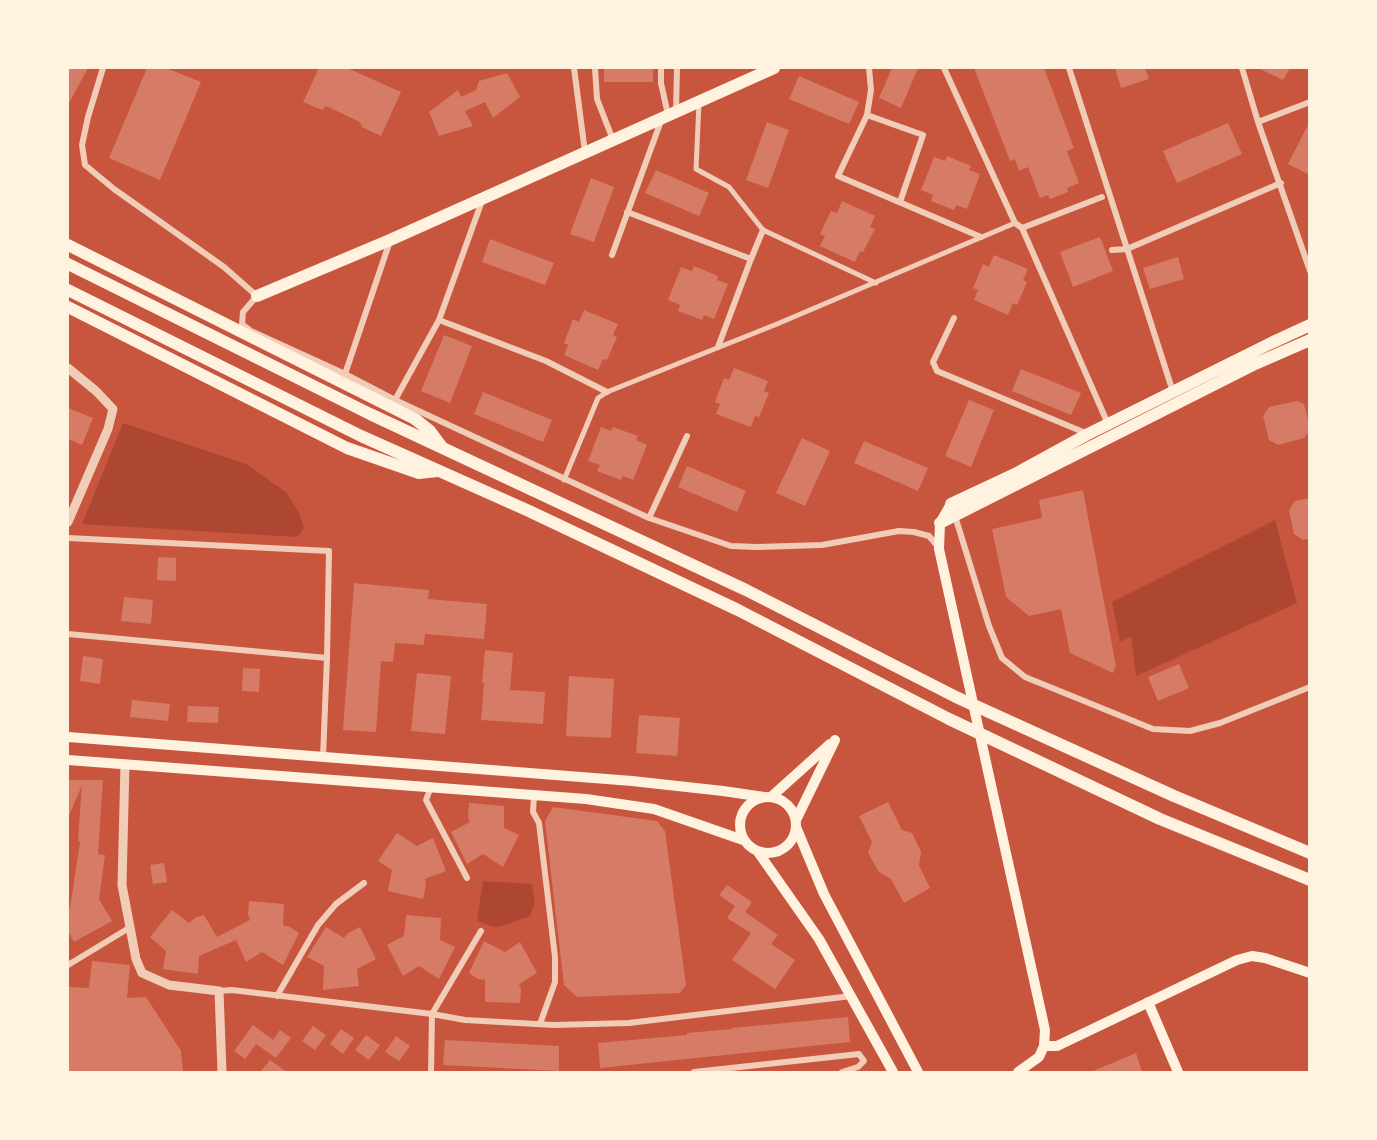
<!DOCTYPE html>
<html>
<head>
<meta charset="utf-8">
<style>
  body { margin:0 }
  #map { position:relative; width:1377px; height:1140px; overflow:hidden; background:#c8553d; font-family:Mulish,sans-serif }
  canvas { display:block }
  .frame { position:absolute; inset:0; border:69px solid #fff3e0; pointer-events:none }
</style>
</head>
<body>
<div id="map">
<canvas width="1377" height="1140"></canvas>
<div class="frame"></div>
</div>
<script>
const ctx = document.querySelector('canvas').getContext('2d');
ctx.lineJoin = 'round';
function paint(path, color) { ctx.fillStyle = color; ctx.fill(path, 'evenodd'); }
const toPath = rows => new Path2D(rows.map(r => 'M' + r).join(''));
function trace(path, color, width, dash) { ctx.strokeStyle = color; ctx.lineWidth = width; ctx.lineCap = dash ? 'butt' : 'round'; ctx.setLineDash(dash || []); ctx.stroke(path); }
paint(toPath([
  [123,423,246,464,287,493,299,513,304,528,297,537,82,524],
  [1275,520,1297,603,1136,676,1131,636,1120,642,1112,602],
  [483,881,532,884,535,902,530,916,506,925,494,927,477,921]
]), '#ae4732');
paint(toPath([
  [68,68,88,68,68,105],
  [147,68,166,68,201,82,160,180,109,158],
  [319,68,347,68,401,92,381,136,362,127,360,122,326,106,322,110,303,102],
  [604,68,653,68,653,82,604,82],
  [892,68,918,68,901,108,879,98],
  [974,68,1044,68,1074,148,1067,151,1079,183,1067,188,1068,192,1050,199,1048,195,1040,198,1028,167,1019,171,1015,159,1010,161],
  [1115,68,1145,68,1149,79,1121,88],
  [1258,68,1290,68,1283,80],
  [507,73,520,97,493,118,485,102,465,111,473,126,439,136,429,112,458,90,461,97,476,90,479,81],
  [799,76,859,102,849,124,789,99],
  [1310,121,1310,175,1288,164],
  [767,122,789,130,768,188,746,180],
  [1228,123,1242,154,1177,183,1163,151],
  [947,156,971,166,969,170,980,174,967,209,956,205,954,210,931,201,933,195,921,190,934,157,945,161],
  [656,170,709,193,699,216,645,193],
  [591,178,614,187,594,242,570,234],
  [842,201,875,216,870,227,875,229,863,252,860,251,855,262,820,246,825,236,820,234,831,211,837,213],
  [1100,237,1113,271,1073,287,1060,252],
  [490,239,554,263,545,285,482,262],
  [994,255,1028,269,1023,280,1027,282,1017,305,1013,303,1008,315,974,300,978,290,973,288,983,264,989,267],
  [1178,257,1184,279,1150,289,1143,268],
  [694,266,718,276,717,280,728,284,714,319,704,315,702,320,678,311,680,305,668,300,681,267,692,271],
  [584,310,618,324,613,335,617,337,607,360,603,359,598,370,564,355,568,345,564,343,573,319,579,322],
  [444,335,472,346,450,403,421,391],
  [734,368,768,381,764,391,769,393,759,417,755,416,751,427,716,414,720,404,715,402,724,378,729,380],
  [1021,369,1081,393,1071,415,1012,391],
  [483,392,552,420,543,442,474,414],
  [969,400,994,410,971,467,945,456],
  [1297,401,1304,404,1310,430,1304,438,1278,445,1269,440,1263,416,1269,407],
  [68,408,93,418,82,445,68,439],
  [601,427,611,431,613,427,638,436,636,440,647,445,633,480,623,476,621,480,597,471,600,465,588,461],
  [802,438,830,451,805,506,776,493],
  [864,441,928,468,918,491,854,463],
  [687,466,746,491,737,512,678,487],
  [1083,490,1116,666,1113,673,1070,653,1061,609,1029,616,1006,597,992,529,1042,518,1039,500],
  [1310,498,1310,538,1303,540,1294,534,1289,510,1295,501],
  [158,557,176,558,176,581,157,580],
  [354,583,429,590,428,599,487,604,484,639,425,634,424,645,395,643,393,662,381,661,376,732,343,730],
  [124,597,153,600,151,624,121,621],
  [485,650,513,653,510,690,545,692,543,724,481,720,484,683,482,683],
  [83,656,103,659,100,684,80,681],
  [1179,664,1189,688,1158,701,1148,677],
  [243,668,260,669,259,692,242,691],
  [417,673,451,676,445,734,411,731],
  [569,676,614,679,611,738,566,736],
  [132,700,170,704,168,721,130,717],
  [188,706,219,707,218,723,187,722],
  [639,715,680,718,677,756,636,753],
  [68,780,103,780,98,854,105,855,99,899,112,921,74,942,68,931,68,910,70,908,80,842,78,841,82,785,68,818],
  [888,802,902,830,912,833,921,852,919,865,930,888,904,903,891,879,879,872,868,853,872,842,859,816],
  [469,803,504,806,504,828,519,835,503,867,483,854,467,864,451,832,470,822,468,817],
  [553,807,657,821,665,831,686,985,680,993,577,997,564,985,545,821],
  [397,833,417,846,433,838,446,871,425,879,426,885,423,899,388,891,392,870,378,861],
  [164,863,167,882,153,884,150,865],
  [727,885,752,902,745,912,778,935,771,944,795,960,775,989,732,960,751,933,727,918,735,906,719,895],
  [249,901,284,904,283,925,290,927,299,933,283,965,262,952,246,962,236,940,199,956,198,974,163,969,166,951,150,937,172,910,189,923,195,918,204,915,217,937,250,920,248,914],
  [406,915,441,918,440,940,455,947,439,979,419,966,403,976,387,945,404,936],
  [326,927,344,938,348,933,360,927,376,959,357,969,359,986,323,990,324,966,307,957],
  [484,941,505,952,520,942,537,973,519,984,521,989,520,1003,485,1002,485,980,478,979,469,973],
  [92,961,130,965,127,998,146,997,181,1051,183,1072,68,1072,68,987,89,988],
  [848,1017,850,1042,600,1068,598,1043,687,1035,687,1033,732,1029,732,1028],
  [253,1025,273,1040,280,1030,291,1038,276,1058,256,1044,245,1059,234,1051],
  [313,1026,326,1035,315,1050,302,1041],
  [341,1029,354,1038,343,1054,330,1044],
  [366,1035,380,1045,369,1060,355,1050],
  [396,1036,410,1046,399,1061,385,1052],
  [445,1040,559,1046,559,1071,443,1065],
  [1136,1053,1142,1072,1091,1072],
  [270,1060,287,1072,260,1072]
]), '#d67c66');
trace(toPath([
  [699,103,696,169,729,187,763,230,876,283],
  [564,480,598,398,607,392,777,324,1015,223]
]), '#f1ccb7', 5);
trace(toPath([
  [103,68,88,117,82,145,85,165,114,189,224,267,257,296,243,312,242,324,251,331,345,374,395,400,649,518,731,546,757,547,822,545,899,531,914,532,929,536,939,548],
  [574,68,585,152],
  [595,68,597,99,613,140],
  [661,68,661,83,668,115],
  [869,68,871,90,867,115,838,176,981,237],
  [944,68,1015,223,1022,228,1108,424],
  [1069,68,1173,392],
  [1242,68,1258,122,1310,271],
  [676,111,677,68],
  [867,115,923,135,900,202],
  [1258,122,1310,102],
  [627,212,751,259],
  [1022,228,1102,197],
  [1112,250,1127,249,1281,183],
  [612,255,661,121],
  [954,318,933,362,937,371,1088,434],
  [439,320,546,361,607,392],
  [718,347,751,259,763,230],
  [345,374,390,241],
  [395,400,439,320,482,201],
  [955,516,989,626,1002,658,1025,677,1153,729,1190,731,1220,723,1310,687],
  [649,518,687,436],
  [68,538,329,551,327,658,323,757],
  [68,634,327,658],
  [431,787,426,800,467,878],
  [534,795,533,812,539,823,555,957,555,982,540,1024],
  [68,965,129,928],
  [219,991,232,990,432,1014,465,1020,554,1025,629,1023,851,996],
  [277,996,318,925,336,904,364,883],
  [431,1072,432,1014,481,931],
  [694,1072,859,1054,864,1061,858,1067,842,1072]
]), '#f1ccb7', 6);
trace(toPath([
  [68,368,96,391,113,409,108,429,68,522],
  [125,764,122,885,136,959,142,973,169,985,219,991,222,1072]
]), '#f1ccb7', 9);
trace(toPath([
  [951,504,940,523,939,549,1045,1030,1044,1046,1039,1057,1018,1072],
  [68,737,632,781,723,791,764,797],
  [68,760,586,799,654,809,743,840],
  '740 825a28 28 0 1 1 56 0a28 28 0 1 1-56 0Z',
  [771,797,830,744],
  [796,820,835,740],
  [796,827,824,894,918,1072],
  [758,852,819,939,893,1072],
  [1148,1002,1178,1072],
  [1044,1046,1057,1046,1237,960,1252,956,1265,958,1310,973]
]), '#fff3e0', 10);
trace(toPath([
  [257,296,390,240,774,68],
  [951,504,1015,474,1088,434,1271,343,1310,325],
  [940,523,1255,364,1310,340]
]), '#fff3e0', 12);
trace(toPath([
  [68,245,415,419,430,431,442,447],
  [68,264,370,414,746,590,956,697,1174,796,1310,853],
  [68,290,361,436,529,511,738,610,949,719,1160,819,1310,880],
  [68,307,347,448,419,473,437,471]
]), '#fff3e0', 12);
</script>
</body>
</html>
